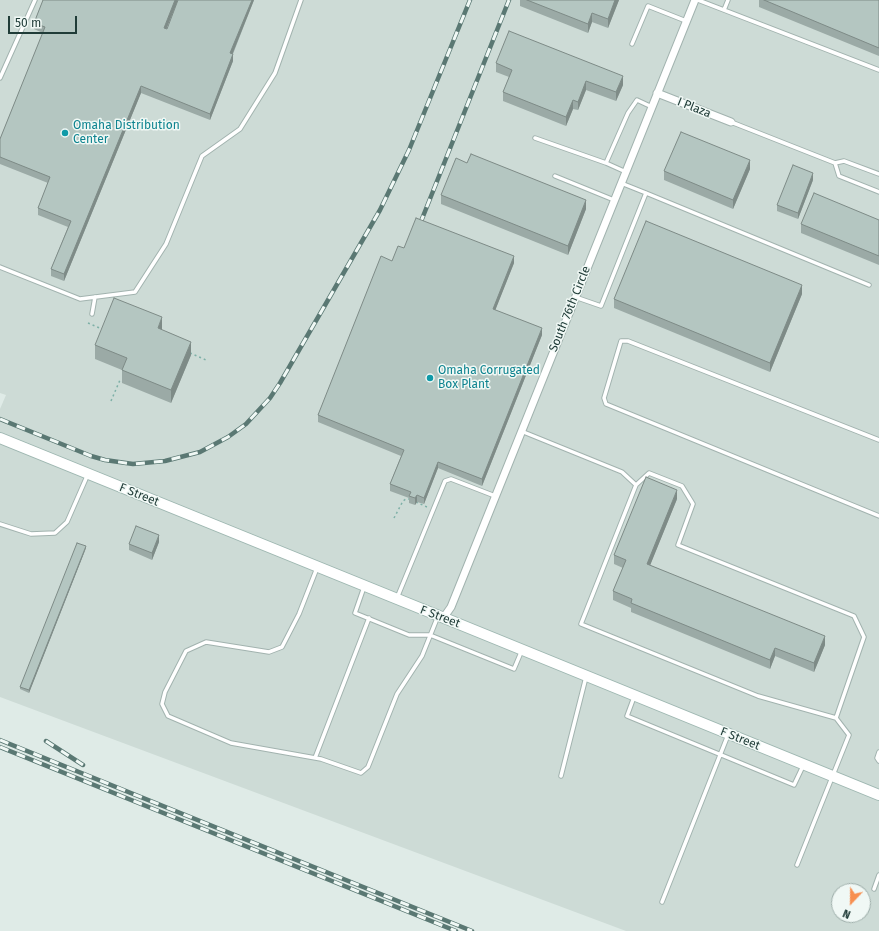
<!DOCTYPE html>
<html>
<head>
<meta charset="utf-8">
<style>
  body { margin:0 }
  #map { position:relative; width:879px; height:931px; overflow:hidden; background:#dfebe7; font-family:"Fira Sans",sans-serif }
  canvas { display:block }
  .north { position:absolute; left:831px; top:883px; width:40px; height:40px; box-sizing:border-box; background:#f0f8f5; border:1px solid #9dada9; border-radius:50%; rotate:202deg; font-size:11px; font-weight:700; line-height:16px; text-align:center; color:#203c38 }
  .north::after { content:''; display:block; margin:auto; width:14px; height:18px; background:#f79051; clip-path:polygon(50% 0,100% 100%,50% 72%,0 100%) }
  .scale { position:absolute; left:8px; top:16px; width:69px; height:18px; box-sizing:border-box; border:2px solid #203c38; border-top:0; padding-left:5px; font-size:12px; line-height:14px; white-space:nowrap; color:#203c38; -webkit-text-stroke:3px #f0f8f5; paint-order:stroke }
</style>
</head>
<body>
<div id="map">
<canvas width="879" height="931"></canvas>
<div class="north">N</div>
<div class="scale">50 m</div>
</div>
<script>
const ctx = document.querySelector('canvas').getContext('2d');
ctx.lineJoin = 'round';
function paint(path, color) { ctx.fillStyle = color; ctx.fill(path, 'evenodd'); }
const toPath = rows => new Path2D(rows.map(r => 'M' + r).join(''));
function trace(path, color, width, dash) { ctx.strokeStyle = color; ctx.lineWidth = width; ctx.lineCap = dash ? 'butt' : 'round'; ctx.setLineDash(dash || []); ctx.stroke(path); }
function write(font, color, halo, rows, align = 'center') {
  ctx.font = font + ' "Fira Sans",sans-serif'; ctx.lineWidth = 3; ctx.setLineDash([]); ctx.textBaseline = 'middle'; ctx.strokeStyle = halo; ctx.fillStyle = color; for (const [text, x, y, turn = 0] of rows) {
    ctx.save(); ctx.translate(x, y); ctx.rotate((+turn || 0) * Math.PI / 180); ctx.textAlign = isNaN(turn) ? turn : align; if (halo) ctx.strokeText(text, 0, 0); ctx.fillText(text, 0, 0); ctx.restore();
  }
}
paint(toPath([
  [0,0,879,0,879,931,626,931,0,697,0,409,6,395,0,393],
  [839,891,863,891,863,915,839,915]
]), '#cddbd6');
const lane = toPath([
  [698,0,879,70],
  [724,10,728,0],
  [632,44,648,6,686,21],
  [0,78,35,0],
  [731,122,835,163,839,176,879,192],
  [535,138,606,163],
  [835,163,844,161,879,174],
  [626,172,606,163,628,113,637,100,652,107],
  [555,176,614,200],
  [621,183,646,193],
  [0,267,80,299,135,292,166,244,202,156,240,129,275,73,301,0],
  [575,297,601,306,646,193,869,285],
  [92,314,95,297],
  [521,431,622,472,636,485],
  [879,440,628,341,621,341,604,398,606,404,879,516],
  [0,524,31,534,55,533,67,522,88,474],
  [317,568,299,614,282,647,269,652,206,642,186,651,165,692,162,704,168,716,231,743,321,759,361,773,368,767,397,694,422,656,438,616],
  [364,587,355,613,409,635,430,635,514,669,522,650],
  [397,598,445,481,451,479,495,496],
  [634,697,627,716,794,785,803,766],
  [879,752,877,758,879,761],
  [315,758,369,618],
  [561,776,586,677],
  [797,865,849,735,836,718,864,637,854,616,678,545,693,504,682,486,649,473,636,485,581,624,758,696,836,718],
  [874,889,879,875],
  [662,902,728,735]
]);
const street = toPath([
  [657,93,731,122],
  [444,617,451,607,695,0]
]);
const secondary = toPath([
  [0,438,459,624,879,795]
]);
trace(lane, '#a2b3af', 5.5);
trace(street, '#a2b3af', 9);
trace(secondary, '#9eb7b1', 12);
trace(toPath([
  [88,323,102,329],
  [190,353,206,360],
  [111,401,120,380,122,381],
  [416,502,427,507],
  [394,518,403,501,406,499,410,499]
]), '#7eb0a7', 1.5, [2, 3]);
trace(lane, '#fff', 3.5);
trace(street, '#fff', 7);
trace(secondary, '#fff', 10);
const rail = toPath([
  [420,224,509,0],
  [0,419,91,456,105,460,133,464,165,461,200,452,228,437,246,424,270,398,280,383,380,210,409,150,470,0],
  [0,740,472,931],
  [46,741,83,765],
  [0,747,456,931]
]);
trace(rail, '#5a7873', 4.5);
trace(rail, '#f0f8f5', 3, [9]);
paint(toPath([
  [43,0,178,0,166,29,167,29,178,0,254,0,233,54,233,61,210,120,141,93,64,281,51,276,51,269,68,227,38,215,38,208,48,183,0,164,0,139,43,33,34,29,34,23],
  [520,0,619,0,608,28,592,22,588,33,520,6],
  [759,0,879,0,879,56,759,7],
  [496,63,623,85,616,101,586,90,578,110,573,109,566,126,503,101,503,92,509,77,496,72],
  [750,169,733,209,664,180,664,171],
  [813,180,798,219,777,211,777,205],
  [441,195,586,209,568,255,441,204],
  [879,220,879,265,801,233,801,224],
  [404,248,514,263,495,310,542,335,482,486,438,468,424,504,417,502,415,505,409,503,409,498,390,491,390,484,401,456,318,422,318,415],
  [802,294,770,372,614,308,614,299],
  [162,330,191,355,171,403,122,383,122,370,95,359,95,345],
  [677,499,650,565,825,645,814,672,775,656,770,669,631,612,631,608,613,600,613,591,623,568,614,564,614,555],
  [159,542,152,560,129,550,129,544],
  [86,548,29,693,20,689,20,687]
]), '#9baaa6');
paint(toPath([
  [175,0,178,0,164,35,164,28],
  [252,0,254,0,230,60,230,53],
  [615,0,619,0,608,28,608,19],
  [592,13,592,22,588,33,588,24],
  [233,54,233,61,210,120,210,114],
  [623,76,623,85,616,101,616,92],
  [586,81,586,90,578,110,578,102],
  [141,86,141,93,64,281,64,274],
  [573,100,573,109,566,126,566,117],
  [750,160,750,169,733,209,733,200],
  [813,173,813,180,798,219,798,213],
  [586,200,586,209,568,255,568,246],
  [514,256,514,263,493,316,493,309],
  [802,285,802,294,770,372,770,363],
  [162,317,162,330,158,342,158,328],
  [542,328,542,335,482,486,482,479],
  [191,342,191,355,171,403,171,390],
  [438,462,438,468,424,504,424,498],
  [677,490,677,499,647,573,647,564],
  [417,495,417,502,415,505,415,498],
  [159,535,159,542,152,560,152,553],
  [86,546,86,548,29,693,29,690],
  [825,636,825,645,814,672,814,663],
  [775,648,775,656,770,669,770,660]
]), '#7e8b87');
const building = toPath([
  [43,0,175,0,164,28,167,29,178,0,252,0,230,53,233,54,210,114,141,86,64,274,51,269,71,221,38,208,50,177,0,157,0,139,45,27,34,23,43,0],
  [527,0,615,0,608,19,592,13,588,24,527,0],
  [764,0,879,0,879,48,764,0],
  [509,31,623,76,616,92,586,81,578,102,573,100,566,117,503,92,512,70,496,63,509,31],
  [681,132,750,160,733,200,664,171,681,132],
  [471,154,586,200,568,246,441,195,456,158,467,163,471,154],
  [793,165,813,173,798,213,777,205,793,165],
  [814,193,879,220,879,256,801,224,814,193],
  [416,218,514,256,493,309,542,328,482,479,438,462,424,498,417,495,415,498,409,496,411,492,390,484,404,450,318,415,381,256,392,261,398,246,404,248,416,218],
  [646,221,802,285,770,363,614,299,646,221],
  [114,298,162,317,158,328,191,342,171,390,122,370,127,358,95,345,114,298],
  [646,477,677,490,647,564,825,636,814,663,775,648,770,660,631,603,632,599,613,591,626,560,614,555,646,477],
  [136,526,159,535,152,553,129,544,136,526],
  [77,543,86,546,29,690,20,687,77,543]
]);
paint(building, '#b4c6c1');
trace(building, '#7e8b87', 1);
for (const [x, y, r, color] of [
  [65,133,4,"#0f9aa8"],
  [430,378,4,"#0f9aa8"]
]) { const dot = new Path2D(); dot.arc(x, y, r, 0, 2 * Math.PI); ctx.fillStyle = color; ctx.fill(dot); trace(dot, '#f0f8f5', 1.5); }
write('12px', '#203c38', '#f0f8f5', [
  ["I Plaza",694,108,22],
  ["South 76th Circle",570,309,-68],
  ["F Street",139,495,22],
  ["F Street",440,617,21],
  ["F Street",740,739,22]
]);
write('12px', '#0d838f', '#f0f8f5', [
  ["Omaha Distribution",73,126],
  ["Center",73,140],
  ["Omaha Corrugated",438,371],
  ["Box Plant",438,385]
], 'left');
</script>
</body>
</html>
